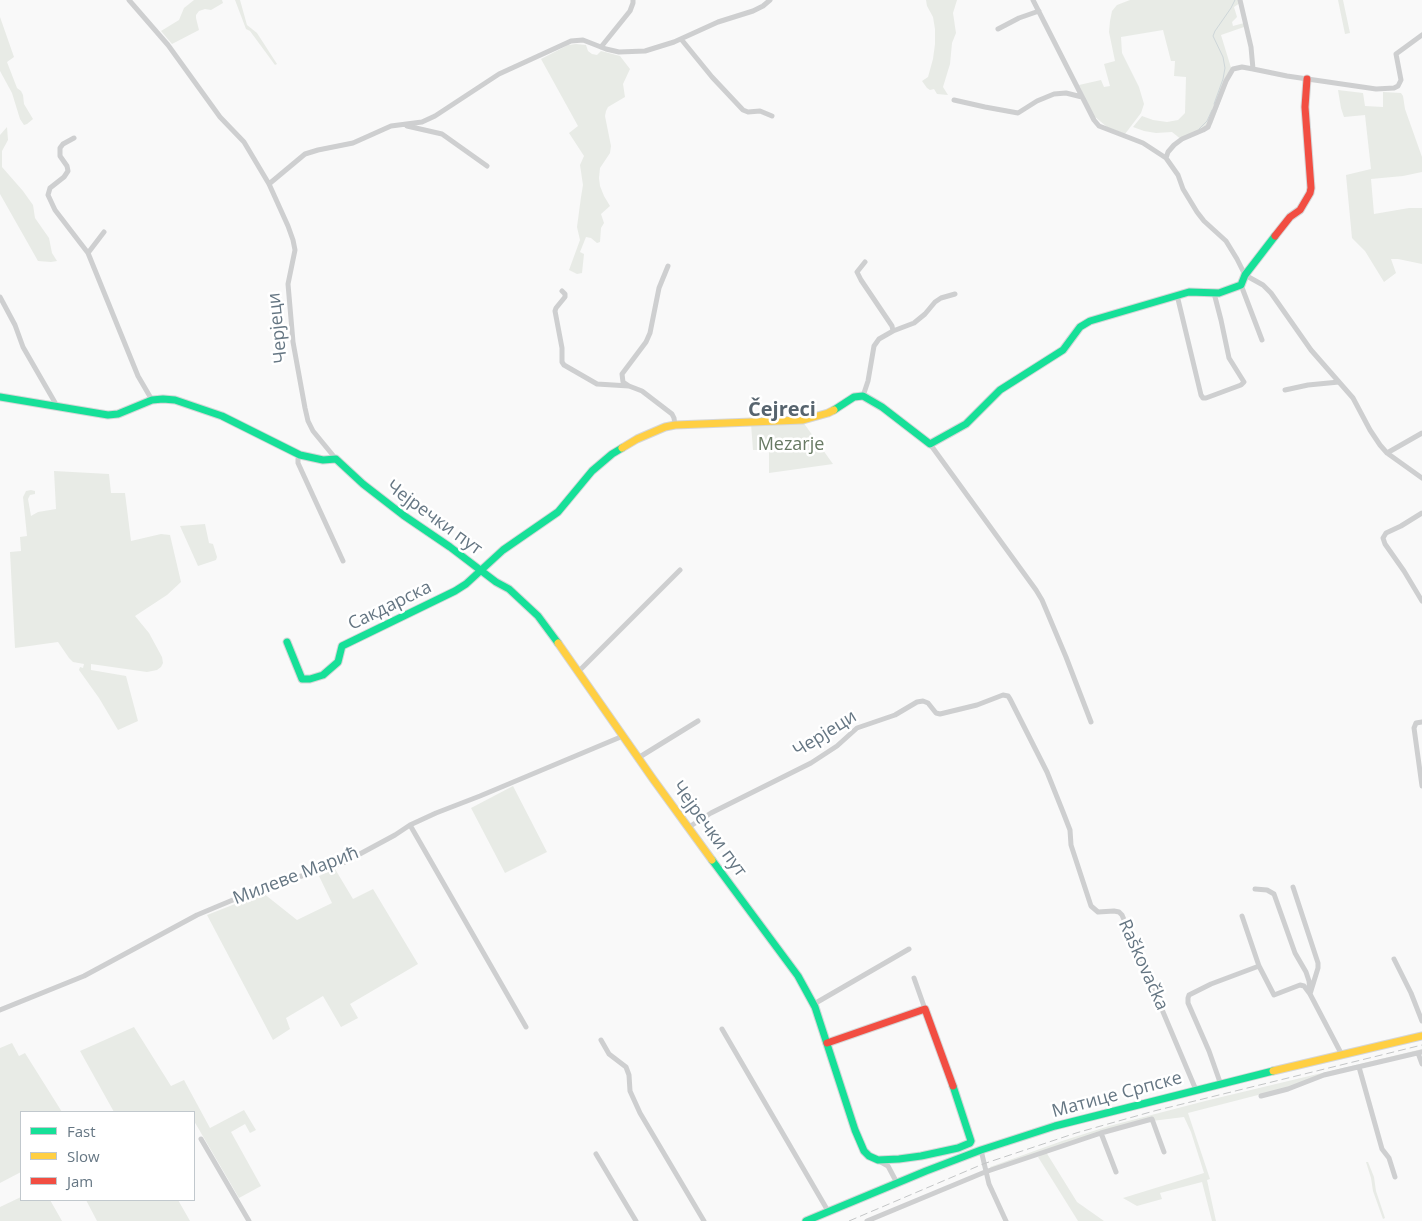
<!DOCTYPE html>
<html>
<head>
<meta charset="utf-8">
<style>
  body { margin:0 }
  #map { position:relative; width:1422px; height:1221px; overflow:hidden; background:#f9f9f9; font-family:"Open Sans",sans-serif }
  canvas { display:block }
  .legend { position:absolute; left:20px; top:1111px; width:175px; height:90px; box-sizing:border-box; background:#fff; border:1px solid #c1c8cd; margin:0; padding:6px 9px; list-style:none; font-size:15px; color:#657683 }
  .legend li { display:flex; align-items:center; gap:10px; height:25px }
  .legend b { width:25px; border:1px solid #c1c8cd }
</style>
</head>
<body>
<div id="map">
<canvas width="1422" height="1221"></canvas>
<ul class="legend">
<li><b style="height:6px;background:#16e098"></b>Fast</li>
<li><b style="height:6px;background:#ffcf43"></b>Slow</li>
<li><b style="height:6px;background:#f24e42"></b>Jam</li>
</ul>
</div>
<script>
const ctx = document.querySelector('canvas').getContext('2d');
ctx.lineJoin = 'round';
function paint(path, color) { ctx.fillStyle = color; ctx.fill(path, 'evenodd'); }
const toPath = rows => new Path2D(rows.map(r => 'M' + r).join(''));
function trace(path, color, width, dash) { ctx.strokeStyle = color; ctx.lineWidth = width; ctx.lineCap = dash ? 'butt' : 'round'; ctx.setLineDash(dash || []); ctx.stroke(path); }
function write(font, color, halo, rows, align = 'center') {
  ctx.font = font + ' "Open Sans",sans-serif'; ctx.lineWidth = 5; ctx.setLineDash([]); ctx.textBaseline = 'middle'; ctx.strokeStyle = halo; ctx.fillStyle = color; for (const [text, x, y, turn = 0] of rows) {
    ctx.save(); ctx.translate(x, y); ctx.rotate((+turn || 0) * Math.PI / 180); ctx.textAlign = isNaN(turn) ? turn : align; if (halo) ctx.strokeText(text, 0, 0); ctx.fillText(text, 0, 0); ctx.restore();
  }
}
paint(toPath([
  [194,0,222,0,223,3,211,10,205,9,199,11,196,15,196,18,199,30,172,44,161,31,179,20,184,8],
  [235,0,240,0,247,25,257,33,277,64,275,65,250,31,246,29],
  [926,0,957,0,953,13,956,33,952,43,950,64,943,87,948,95,937,94,934,89,930,90,927,88,922,81,928,77,933,59,935,44,935,29,933,17,927,6],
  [1130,0,1240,0,1240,3,1234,7,1237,17,1232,22,1233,26,1244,23,1244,27,1221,35,1232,71,1212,124,1182,140,1172,132,1156,133,1144,131,1133,127,1142,116,1153,120,1167,122,1178,120,1185,113,1186,77,1174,76,1175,61,1171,61,1163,30,1121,37,1122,53,1139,87,1144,104,1141,113,1125,134,1107,127,1094,116,1079,85,1101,80,1104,87,1110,86,1104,64,1115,61,1109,32,1110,21,1112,11,1117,5],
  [1338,0,1343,0,1350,33,1345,34],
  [0,17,14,57,7,62,17,88,21,91,23,95,24,104,33,119,27,124,24,125,20,119,12,93,0,71],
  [576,44,586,45,588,51,592,54,597,55,601,51,620,56,630,69,623,84,625,97,608,107,606,111,605,116,611,146,610,153,600,168,599,178,600,186,604,196,610,206,601,214,604,223,601,228,600,242,597,243,591,238,586,237,580,252,584,254,582,273,577,274,569,270,580,240,577,227,581,197,583,185,580,165,584,156,569,133,578,126,541,59,568,45],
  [1338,90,1363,93,1365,106,1383,107,1383,92,1401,93,1403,96,1405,109,1422,157,1422,172,1403,176,1371,179,1374,214,1409,208,1422,208,1422,264,1398,259,1391,259,1396,273,1384,282,1365,251,1352,238,1346,175,1371,169,1365,115,1344,117,1341,108],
  [7,127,8,140,2,151,2,167,23,191,33,205,35,218,49,238,52,253,57,261,51,262,38,261,0,194,0,135],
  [803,422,833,464,769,473,769,450,753,450,751,424],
  [54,471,109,474,111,493,125,493,131,541,161,534,170,535,181,582,167,595,135,616,149,633,162,657,163,663,161,667,157,670,147,672,91,664,91,670,126,676,138,721,118,730,99,698,79,670,80,667,83,668,84,664,73,662,69,658,58,642,15,648,10,552,21,551,20,537,27,536,23,497,26,491,31,490,35,491,35,494,30,495,28,499,31,516,38,512,56,509],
  [205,524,209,543,213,544,217,557,216,560,198,566,180,526],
  [513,786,547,852,505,873,471,808],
  [335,869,353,899,373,889,418,964,350,1004,358,1018,341,1027,323,996,286,1018,290,1029,273,1040,207,915,263,893,297,920,332,903,319,876],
  [134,1027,171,1086,184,1080,210,1128,244,1110,256,1130,250,1133,245,1124,231,1132,261,1186,239,1198,194,1121,194,1112,114,1112,80,1051],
  [12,1043,19,1056,25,1053,62,1112,21,1112,21,1172,0,1183,0,1048],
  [1422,1049,1422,1051,1366,1064,1293,1086,1188,1113,1210,1179,1207,1180,1216,1221,1212,1221,1202,1182,1160,1193,1162,1199,1137,1206,1123,1198,1204,1173,1191,1132,1184,1117,1152,1121,1152,1118,991,1170,990,1167,1062,1141,1109,1126,1209,1100],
  [1046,1152,1077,1202,1104,1221,1078,1221,1038,1157],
  [1366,1162,1368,1162,1374,1177,1376,1191,1385,1218,1383,1219,1373,1191,1371,1178],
  [21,1197,21,1200,50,1200,62,1221,0,1221,0,1207],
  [86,1200,178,1200,190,1221,97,1221]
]), '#e8ebe6');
trace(toPath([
  [1214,104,1223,79,1225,68,1223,57,1213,36,1215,31,1231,8,1235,0],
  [1199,129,1207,121,1212,110]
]), '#ced6d9', 1);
const fast = toPath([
  [0,397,108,415,118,414,152,400,163,399,175,400,222,416,300,455,323,460,336,459,363,484,403,515,450,547,496,582,509,589,538,616,558,643],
  [834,410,854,397,863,396,882,407,930,444,966,424,1000,390,1063,350,1080,327,1090,321,1189,292,1219,293,1241,285,1245,275,1275,236],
  [287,642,302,679,310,679,323,675,338,662,342,646,455,591,466,584,503,550,558,512,592,471,612,454,622,448],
  [712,860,798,976,815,1007,855,1130,864,1151,869,1156,878,1160,899,1159,921,1156,958,1148,970,1143,971,1141,953,1086],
  [806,1221,926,1171,981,1150,1055,1126,1273,1071]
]);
const slow = toPath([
  [622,448,637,439,665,427,675,425,803,420,828,413,834,410],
  [558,643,653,779,712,860],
  [1273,1071,1422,1036]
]);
const jam = toPath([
  [1275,236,1290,217,1300,210,1310,193,1311,188,1305,107,1307,79],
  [827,1043,925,1009,953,1086]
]);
trace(fast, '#d5d6d7', 9);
trace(slow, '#d5d6d7', 9);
trace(jam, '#d5d6d7', 9);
trace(toPath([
  [129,0,168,45,220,117,244,142,269,184,288,226,293,240,295,250,288,284,293,342,305,408,308,421,313,431,336,459],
  [1033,0,1094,120,1099,126,1143,143,1166,158,1178,175,1183,189,1197,212,1204,221,1226,241,1237,259,1245,275,1263,285,1271,293,1311,350,1353,398,1370,430,1380,445,1387,453,1422,478],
  [1240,0,1251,47,1253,69],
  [998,29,1019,18,1039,11],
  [681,39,712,77,743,110,748,112,760,111,772,116],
  [601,47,630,11,633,3,633,0],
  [954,100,985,107,1018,113,1037,101,1054,94,1066,93,1082,97],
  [407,126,442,134,487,166],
  [74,138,63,144,60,148,60,156,67,166,68,171,64,177,50,188,48,195,55,210,88,253,138,376,152,400],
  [1166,158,1168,152,1174,145,1182,139,1203,130,1208,127,1226,81,1233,69,1242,67,1253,69,1287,76,1376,89,1394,88,1398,86,1401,80,1396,54,1422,35],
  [269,184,305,154,318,150,353,143,391,126,422,122,435,116,499,74,571,41,583,40,606,49,619,52,645,51,674,42,718,22,753,11,763,6,770,0],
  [88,253,104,232],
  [1241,285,1262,340],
  [562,291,565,294,565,297,556,308,555,311,562,348,562,362,564,365,597,384,629,386,642,391,672,414,674,418,675,425],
  [1177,295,1201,395,1203,398,1206,398,1241,385,1244,382,1229,358,1221,320,1214,293],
  [0,297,15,325,23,347,57,406],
  [893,331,914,323,925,314,935,302,941,298,955,294],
  [629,386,623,382,622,374,646,342,650,333,659,288,668,266],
  [1285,390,1308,385,1339,382],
  [863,396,868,381,874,346,879,339,893,331,892,326,861,280,857,272,865,262],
  [930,444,1036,590,1042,600,1066,657,1091,722],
  [1387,453,1422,433],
  [300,455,298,459,298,463,343,561],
  [1422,513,1401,526,1386,533,1383,538,1385,544,1404,571,1422,601],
  [578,672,680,570],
  [1422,722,1416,723,1414,728,1422,786],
  [638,758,698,721],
  [410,825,526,1027],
  [689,827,711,813,811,763,837,746,857,728,895,715,917,702,923,701,928,703,936,713,940,714,977,705,1003,695,1008,696,1010,699,1047,772,1063,812,1070,830,1071,845,1091,906,1098,912,1114,911,1119,912,1122,915,1196,1090],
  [1293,887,1318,963,1318,968,1310,994,1342,1055],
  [1255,889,1267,890,1274,894,1295,953,1306,972,1309,981,1310,991],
  [1242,916,1259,966,1274,995,1300,985,1304,986,1310,994],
  [1394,959,1411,993,1422,1021],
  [914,978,925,1009],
  [814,1004,909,949],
  [0,1010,84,976,197,915,216,907,252,892,345,862,395,835,410,825,436,813,480,796,623,736],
  [722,1029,828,1211],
  [601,1040,609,1054,626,1067,629,1075,630,1091,640,1113,704,1221],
  [1418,1053,1422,1064],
  [1359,1067,1382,1149,1389,1158,1395,1177],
  [1221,1085,1209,1051,1188,1003,1188,998,1189,995,1211,984,1259,966],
  [1261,1096,1288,1089,1324,1075,1422,1052],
  [1101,1133,1152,1119,1164,1152],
  [201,1139,249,1221],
  [981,1150,989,1184,1006,1221],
  [596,1154,636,1221],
  [879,1161,888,1166,897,1183],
  [867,1221,985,1172,1101,1133,1116,1172]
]), '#cecfd0', 5);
trace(fast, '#16e098', 7);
trace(slow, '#ffcf43', 7);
trace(jam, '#f24e42', 7);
trace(toPath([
  [849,1221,983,1164,1076,1133,1154,1111,1422,1045]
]), '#c3c5c6', 1, [8, 4]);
write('18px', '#657683', '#fff', [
  ["Черјеци",278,328,-96],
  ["Чејречки пут",434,518,36],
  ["Сакдарска",390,606,-26],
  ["Черјеци",825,734,-32],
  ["Чејречки пут",709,829,54],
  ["Милеве Мaрић",296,876,-21],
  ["Raškovačka",1143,965,66],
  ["Матице Српске",1117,1095,-15]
]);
write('18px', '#687a64', '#fff', [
  ["Mezarje",791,445]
]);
write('bold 20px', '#57646e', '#fff', [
  ["Čejreci",782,410]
]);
</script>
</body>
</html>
